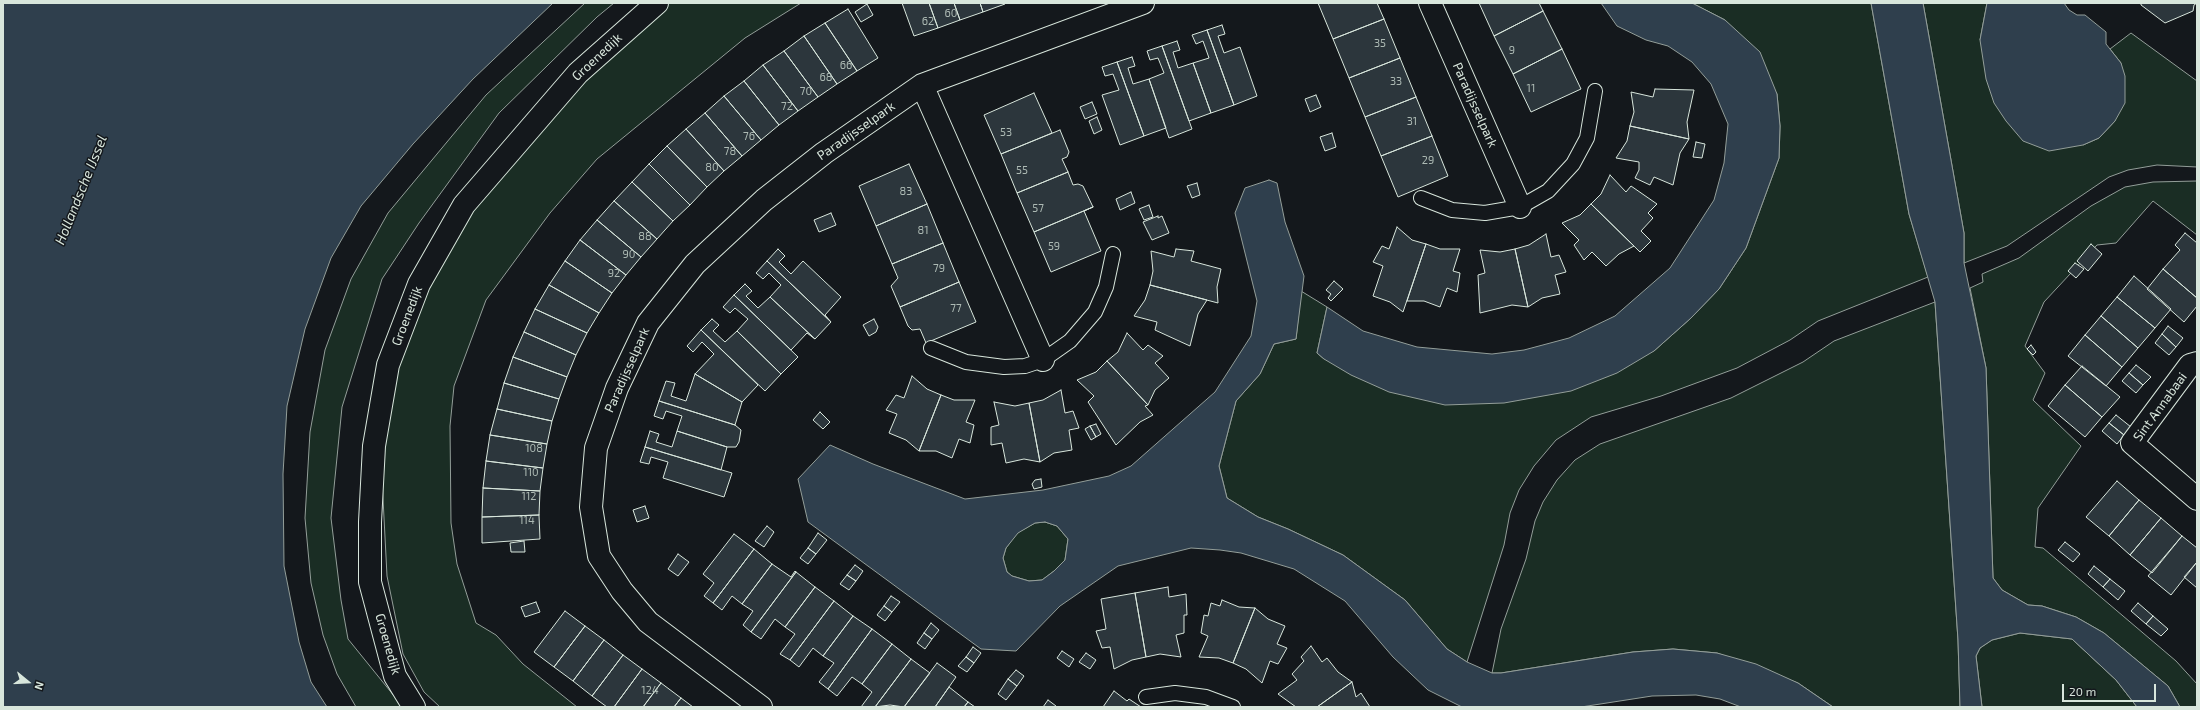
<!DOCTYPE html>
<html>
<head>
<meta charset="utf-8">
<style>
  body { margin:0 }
  #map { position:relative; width:2200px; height:710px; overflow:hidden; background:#14181c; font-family:"Exo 2",sans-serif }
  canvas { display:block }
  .frame { position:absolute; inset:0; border:4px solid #d8e6dc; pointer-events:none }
  .north { position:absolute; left:8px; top:662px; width:40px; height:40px; -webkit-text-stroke:3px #14181c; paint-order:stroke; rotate:108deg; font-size:11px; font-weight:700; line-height:16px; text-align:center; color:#d8e6dc }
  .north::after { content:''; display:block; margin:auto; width:14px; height:18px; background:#d8e6dc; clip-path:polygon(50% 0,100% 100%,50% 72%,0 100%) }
  .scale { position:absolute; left:2062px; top:684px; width:94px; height:18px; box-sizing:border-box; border:2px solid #d8e6dc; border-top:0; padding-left:5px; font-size:12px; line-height:14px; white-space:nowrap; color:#d8e6dc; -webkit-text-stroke:3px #14181c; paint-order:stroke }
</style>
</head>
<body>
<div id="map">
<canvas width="2200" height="710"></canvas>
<div class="frame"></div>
<div class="north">N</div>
<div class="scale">20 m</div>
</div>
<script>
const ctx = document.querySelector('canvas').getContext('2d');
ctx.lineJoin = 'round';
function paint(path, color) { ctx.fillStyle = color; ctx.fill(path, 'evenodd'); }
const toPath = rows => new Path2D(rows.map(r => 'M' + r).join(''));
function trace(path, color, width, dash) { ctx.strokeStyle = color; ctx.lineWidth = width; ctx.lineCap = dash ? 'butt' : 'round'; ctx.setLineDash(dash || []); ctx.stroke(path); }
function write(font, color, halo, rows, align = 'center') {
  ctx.font = font + ' "Exo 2",sans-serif'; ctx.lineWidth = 3; ctx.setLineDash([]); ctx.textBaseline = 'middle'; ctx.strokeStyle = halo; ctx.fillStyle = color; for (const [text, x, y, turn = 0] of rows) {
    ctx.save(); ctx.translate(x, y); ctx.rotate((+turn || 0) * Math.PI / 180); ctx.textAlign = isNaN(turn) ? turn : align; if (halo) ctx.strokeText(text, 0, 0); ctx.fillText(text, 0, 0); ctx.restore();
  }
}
const green = toPath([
  [585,3,614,3,597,17,499,113,419,223,382,279,342,407,331,518,341,600,348,639,403,707,356,707,337,674,323,635,311,583,305,518,310,432,325,350,351,279,388,213,486,95,585,3],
  [654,3,801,3,745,38,597,159,550,213,486,300,454,386,450,426,451,523,457,564,476,623,496,635,523,664,577,707,440,707,424,692,403,654,387,576,380,440,402,327,428,257,654,3],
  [1692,3,1871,3,1909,214,1928,277,1818,321,1790,340,1737,368,1661,396,1591,417,1556,440,1534,466,1519,490,1510,513,1504,545,1467,662,1447,649,1405,600,1343,555,1288,529,1258,517,1227,498,1219,466,1236,401,1260,374,1274,344,1296,339,1301,291,1327,307,1317,353,1324,359,1654,351,1691,318,1719,289,1746,248,1779,158,1780,126,1777,94,1725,20,1692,3],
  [1923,3,1987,3,1980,40,2083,145,2099,138,2115,121,2121,63,2110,49,2131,33,2197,81,2197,167,2157,165,2128,170,2109,177,2007,246,1964,263,1964,233,1923,3],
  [2197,181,2197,235,2153,201,2116,243,2097,245,2044,302,2025,346,2045,373,2033,400,2081,446,2038,508,2035,547,2043,548,2176,661,2197,684,2197,707,2180,707,2168,686,2104,633,2076,617,2042,606,2028,605,2002,590,1993,578,1986,368,1970,288,1983,282,1982,274,2019,258,2091,206,2125,187,2153,182,2197,181],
  [1935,302,1958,640,1960,707,1833,707,1798,683,1717,653,1673,649,1633,652,1501,673,1492,673,1501,629,1526,559,1535,521,1543,502,1557,480,1575,460,1600,444,1731,398,1803,362,1834,341,1935,302],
  [1045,522,1057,526,1068,539,1065,560,1054,571,1042,580,1029,581,1012,576,1007,572,1003,558,1006,548,1017,533,1035,523,1045,522],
  [2020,633,2072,639,2116,680,2137,707,1982,707,1976,656,1980,648,1992,640,2020,633]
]);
paint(green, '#1a2d24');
trace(green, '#939e99', 1);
const water = toPath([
  [3,3,553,3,473,79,413,144,361,206,331,258,305,329,287,406,283,474,284,566,299,642,311,682,327,707,3,707,3,3],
  [1601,3,1692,3,1725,20,1760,52,1777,94,1780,126,1779,158,1746,248,1719,289,1691,318,1654,351,1617,373,1571,391,1504,403,1445,405,1389,392,1351,375,1324,359,1317,353,1327,307,1363,331,1417,347,1492,354,1524,350,1569,338,1615,316,1670,268,1714,200,1724,163,1728,124,1711,84,1692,62,1668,46,1646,40,1617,26,1601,3],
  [1871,3,1923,3,1964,233,1964,263,1986,368,1993,578,2002,590,2028,605,2042,606,2076,617,2104,633,2168,686,2180,707,2137,707,2116,680,2072,639,2020,633,1992,640,1980,648,1976,656,1982,707,1960,707,1958,640,1935,302,1909,214,1871,3],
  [1987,3,2064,3,2069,10,2077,15,2085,15,2106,32,2106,44,2121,63,2125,76,2125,103,2115,121,2099,138,2083,145,2049,151,2023,141,2006,121,1994,103,1986,79,1980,40,1987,3],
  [1269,180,1277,183,1285,222,1304,276,1296,339,1274,344,1260,374,1236,401,1219,466,1227,498,1258,517,1288,529,1343,555,1405,600,1447,649,1467,662,1492,673,1501,673,1633,652,1673,649,1717,653,1756,664,1798,683,1833,707,1741,707,1720,699,1696,695,1652,696,1581,707,1462,707,1428,690,1393,657,1345,601,1294,569,1241,553,1220,550,1191,548,1118,566,1060,606,1016,651,981,649,808,522,798,479,830,445,873,464,965,499,1043,490,1109,476,1131,466,1215,392,1251,336,1257,301,1235,213,1245,188,1269,180],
  [1045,522,1057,526,1068,539,1065,560,1054,571,1042,580,1029,581,1012,576,1007,572,1003,558,1006,548,1018,533,1035,523,1045,522]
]);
paint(water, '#2f3f4d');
trace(water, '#939e99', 1);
const building = toPath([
  [902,3,929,3,938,28,914,36,902,3],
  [929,3,954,3,960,20,938,28,929,3],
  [954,3,980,3,983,12,960,20,954,3],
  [980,3,1005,3,1005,4,983,12,980,3],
  [1318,3,1377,3,1384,19,1333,39,1318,3],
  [1479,3,1539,3,1543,11,1494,36,1479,3],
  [2141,3,2197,3,2194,5,2193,11,2165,23,2141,5,2141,3],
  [867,4,873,15,861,22,855,12,867,4],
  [848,9,878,58,857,71,825,23,848,9],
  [1543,11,1562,49,1513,74,1494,36,1543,11],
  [1384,19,1400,58,1349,78,1333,39,1384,19],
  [825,23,857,71,837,84,804,36,825,23],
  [1222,25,1225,34,1218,36,1224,53,1240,47,1257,96,1234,105,1207,30,1222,25],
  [1207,30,1234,105,1211,113,1193,63,1209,58,1203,41,1196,44,1192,35,1207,30],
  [804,36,837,84,818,97,784,51,804,36],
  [1177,41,1180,50,1173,52,1178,68,1193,63,1211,113,1189,121,1162,46,1177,41],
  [1162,46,1192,129,1169,138,1149,79,1164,73,1158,58,1150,60,1147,51,1162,46],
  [1562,49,1581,89,1531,112,1513,74,1562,49],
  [784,51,818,97,798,111,763,65,784,51],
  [1132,57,1135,66,1128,68,1133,84,1149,79,1166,128,1144,136,1117,62,1132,57],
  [1400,58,1416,97,1365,117,1349,78,1400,58],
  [1117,62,1144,136,1120,145,1102,95,1119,90,1113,74,1105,76,1102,67,1117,62],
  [763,65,798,111,779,125,744,81,763,65],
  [744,81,779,125,761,140,724,96,744,81],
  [1655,89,1694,90,1687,122,1689,139,1630,126,1634,112,1631,92,1653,97,1655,89],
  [1034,93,1052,133,1001,154,984,115,1034,93],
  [1316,95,1321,107,1310,112,1305,99,1316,95],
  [724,96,761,140,742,156,705,113,724,96],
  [1416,97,1432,136,1381,156,1365,117,1416,97],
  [1092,102,1097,114,1085,119,1080,107,1092,102],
  [705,113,742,156,724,171,686,129,705,113],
  [1097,117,1102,130,1094,134,1089,121,1097,117],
  [1630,126,1689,139,1680,153,1673,185,1654,177,1650,185,1635,178,1639,170,1639,162,1616,158,1627,141,1630,126],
  [686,129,724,171,707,187,667,146,686,129],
  [1060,130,1069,152,1067,157,1062,159,1068,172,1017,193,1001,154,1060,130],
  [1332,133,1336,147,1325,151,1320,137,1332,133],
  [1432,136,1448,176,1398,197,1381,156,1432,136],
  [1696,142,1705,144,1702,158,1693,157,1696,142],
  [667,146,707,187,690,205,649,164,667,146],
  [649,164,690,205,673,221,632,182,649,164],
  [909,164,927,204,876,226,859,186,909,164],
  [1068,172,1073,185,1078,184,1083,186,1093,207,1034,232,1017,193,1068,172],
  [1610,175,1626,192,1631,186,1657,204,1648,213,1653,218,1641,231,1651,241,1640,252,1591,204,1601,194,1610,175],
  [632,182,673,221,657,239,614,201,632,182],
  [1197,183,1200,195,1192,198,1187,186,1197,183],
  [1131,192,1135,203,1120,210,1116,199,1131,192],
  [614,201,657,239,641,257,597,220,614,201],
  [927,204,943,243,892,264,876,226,927,204],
  [1591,204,1634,246,1619,254,1606,266,1592,252,1584,260,1574,245,1579,240,1562,223,1580,215,1591,204],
  [1149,205,1153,217,1144,220,1139,209,1149,205],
  [1093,207,1084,211,1101,251,1051,272,1034,232,1093,207],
  [831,213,836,225,819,232,814,220,831,213],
  [1158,216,1158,218,1162,216,1169,233,1152,240,1143,222,1158,216],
  [597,220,641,257,626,275,580,240,597,220],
  [1397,227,1412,240,1426,244,1403,312,1390,302,1373,296,1383,266,1373,262,1382,246,1389,249,1397,227],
  [2185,233,2197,243,2197,298,2163,269,2180,250,2175,245,2185,233],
  [1546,234,1551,257,1559,255,1566,272,1555,275,1560,294,1542,298,1528,307,1515,249,1529,245,1546,234],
  [580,240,626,275,612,293,565,261,580,240],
  [943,243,959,282,900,307,891,286,898,278,892,264,943,243],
  [1426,244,1440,249,1460,249,1453,271,1460,273,1457,292,1447,288,1440,307,1424,301,1407,301,1426,244],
  [2091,244,2102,254,2088,271,2077,261,2091,244],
  [778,249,785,256,779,262,791,274,803,261,841,297,825,315,831,322,767,261,778,249],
  [1176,249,1194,251,1191,261,1221,269,1217,287,1218,303,1150,285,1153,271,1151,251,1174,257,1176,249],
  [1515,249,1528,307,1512,305,1480,313,1478,275,1485,273,1480,250,1500,252,1515,249],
  [565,261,612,293,599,313,549,285,565,261],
  [767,261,831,322,815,339,770,297,781,285,769,273,763,279,756,273,767,261],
  [2075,263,2084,269,2076,278,2068,271,2075,263],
  [2163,269,2197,298,2197,306,2184,322,2147,289,2163,269],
  [2134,276,2171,309,2155,328,2117,297,2134,276],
  [1334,281,1343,289,1331,301,1328,298,1331,294,1326,290,1334,281],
  [959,282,976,322,926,343,920,329,912,330,908,326,900,307,959,282],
  [745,284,752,291,746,296,758,308,770,297,815,339,807,333,791,350,734,295,745,284],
  [549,285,599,313,587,333,535,309,549,285],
  [1150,285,1207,300,1198,314,1190,346,1155,330,1157,322,1134,316,1145,300,1150,285],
  [734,295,798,357,781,374,737,331,748,319,735,308,730,313,723,307,734,295],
  [2117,297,2155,328,2138,348,2101,316,2117,297],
  [535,309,587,333,576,355,524,332,535,309],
  [2101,316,2138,348,2122,367,2085,335,2101,316],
  [712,319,719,325,713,331,725,342,737,331,781,374,765,391,701,330,712,319],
  [874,319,878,327,876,332,869,336,863,325,874,319],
  [2168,326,2183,338,2176,347,2162,334,2168,326],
  [701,330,758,385,742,402,695,374,714,354,702,342,693,352,687,346,701,330],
  [524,332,576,355,567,377,513,357,524,332],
  [1127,333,1143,350,1148,345,1163,356,1155,363,1169,378,1155,390,1148,405,1107,361,1118,352,1127,333],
  [2162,334,2176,347,2169,355,2155,343,2162,334],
  [2085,335,2122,367,2106,386,2068,356,2085,335],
  [2031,345,2036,352,2033,355,2027,349,2031,345],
  [513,357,567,377,559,399,504,383,513,357],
  [1107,361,1148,405,1145,406,1153,415,1140,422,1116,445,1088,402,1094,396,1077,380,1096,372,1107,361],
  [2136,365,2151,377,2143,385,2129,373,2136,365],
  [2082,366,2120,397,2102,417,2065,385,2082,366],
  [2129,373,2143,385,2136,393,2122,381,2129,373],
  [695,374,742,402,735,425,659,401,666,381,675,383,671,396,686,401,695,374],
  [912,376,927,389,941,395,919,451,906,440,889,433,897,414,886,410,896,395,904,398,912,376],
  [504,383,559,399,552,421,497,409,504,383],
  [2065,385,2102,417,2085,437,2048,406,2065,385],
  [1061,390,1065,413,1073,411,1079,428,1069,430,1072,450,1054,453,1040,462,1029,403,1043,400,1061,390],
  [941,395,954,400,975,400,966,422,974,425,970,443,959,439,952,458,936,451,919,451,941,395],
  [659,401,735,425,741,430,739,442,736,447,727,447,677,431,682,416,666,411,663,419,654,416,659,401],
  [994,402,1015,406,1029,403,1040,462,1024,459,1006,463,1002,443,991,445,991,427,999,425,994,402],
  [497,409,552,421,547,444,490,435,497,409],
  [820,412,830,422,823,429,813,420,820,412],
  [2116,415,2131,427,2124,435,2109,423,2116,415],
  [2109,423,2124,435,2117,444,2102,431,2109,423],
  [1096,424,1101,434,1096,437,1090,426,1096,424],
  [1090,426,1096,437,1091,440,1085,429,1090,426],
  [650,431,659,434,656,442,672,447,677,431,727,447,721,470,645,447,650,431],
  [490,435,547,444,543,468,486,461,490,435],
  [645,447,732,473,724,497,663,478,668,462,651,457,649,464,640,462,645,447],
  [486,461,543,468,540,491,483,488,486,461],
  [1041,479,1042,487,1034,489,1032,484,1035,480,1041,479],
  [2117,481,2139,500,2109,536,2086,517,2117,481],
  [483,488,540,491,539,515,482,517,483,488],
  [2139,500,2161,518,2130,555,2109,536,2139,500],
  [645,506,649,518,637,522,633,510,645,506],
  [539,515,540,539,482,543,482,517,539,515],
  [2161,518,2182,536,2152,573,2130,555,2161,518],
  [767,526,774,532,764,547,755,541,767,526],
  [818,533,827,540,816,554,808,548,818,533],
  [734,534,754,549,713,603,704,596,714,583,703,574,734,534],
  [2182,536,2197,548,2197,562,2171,595,2148,576,2182,536],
  [524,541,525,552,511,552,510,543,524,541],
  [2065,542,2080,554,2073,562,2058,550,2065,542],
  [808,548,816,554,808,564,800,558,808,548],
  [754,549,772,564,742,604,732,596,722,610,713,603,754,549],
  [678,554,689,562,678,576,668,569,678,554],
  [2197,562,2197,588,2184,577,2197,562],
  [772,564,791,577,795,571,796,572,751,632,743,625,753,611,742,604,772,564],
  [855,565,863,571,856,581,847,575,855,565],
  [2094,566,2110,579,2103,587,2088,574,2094,566],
  [796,572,815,587,785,627,775,619,761,639,751,632,796,572],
  [847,575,856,581,849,590,840,584,847,575],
  [2110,579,2125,591,2118,600,2103,587,2110,579],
  [815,587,834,601,790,660,780,654,795,634,785,627,815,587],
  [1168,587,1169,597,1186,594,1187,615,1184,615,1184,633,1176,635,1181,657,1160,654,1146,657,1135,593,1168,587],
  [1135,593,1146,657,1132,660,1114,669,1110,647,1102,648,1096,631,1106,629,1101,599,1135,593],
  [891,596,900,602,892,612,884,606,891,596],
  [1222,600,1239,607,1255,608,1233,663,1219,658,1199,657,1208,636,1201,633,1204,615,1208,616,1211,603,1220,606,1222,600],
  [834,601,853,616,823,656,813,648,799,667,790,660,834,601],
  [536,602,540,612,525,617,521,607,536,602],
  [2138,603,2153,616,2146,624,2131,611,2138,603],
  [884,606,892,612,885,621,877,615,884,606],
  [1255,608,1268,619,1285,626,1277,644,1287,648,1278,664,1270,661,1262,683,1246,669,1233,663,1255,608],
  [565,611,585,626,554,667,534,652,565,611],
  [853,616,872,629,828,689,819,682,834,663,823,656,853,616],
  [2153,616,2168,629,2161,636,2146,624,2153,616],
  [931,623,939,630,932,639,924,633,931,623],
  [585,626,604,640,573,681,554,667,585,626],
  [872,629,892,644,862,684,852,677,837,696,828,689,872,629],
  [924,633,932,639,925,649,917,643,924,633],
  [604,640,623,655,592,696,573,681,604,640],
  [892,644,911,659,875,707,861,707,872,692,862,684,892,644],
  [1311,646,1322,662,1327,658,1338,672,1352,682,1317,707,1296,707,1278,694,1297,680,1292,674,1304,661,1301,657,1311,646],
  [973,647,981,653,974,663,966,657,973,647],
  [1062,651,1074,659,1069,667,1057,658,1062,651],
  [1086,653,1096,660,1090,669,1079,662,1086,653],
  [623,655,642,669,614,707,607,707,592,696,623,655],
  [966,657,974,663,967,672,958,666,966,657],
  [911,659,930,673,904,707,890,705,875,707,911,659],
  [937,663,956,677,935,707,904,707,937,663],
  [642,669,661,683,643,707,614,707,642,669],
  [1016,670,1024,676,1017,686,1008,679,1016,670],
  [1008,679,1017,686,1006,700,998,694,1008,679],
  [1352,682,1356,697,1361,693,1370,707,1317,707,1352,682],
  [661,683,681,698,674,707,643,707,661,683],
  [949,687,968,702,964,707,935,707,949,687],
  [1114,691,1127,701,1129,699,1141,707,1103,707,1114,691],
  [681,698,693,707,674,707,681,698],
  [1048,700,1056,706,1055,707,1043,707,1048,700],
  [968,702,975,707,964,707,968,702]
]);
paint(building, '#2c363c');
trace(building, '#d8e6dc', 1);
const lane = toPath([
  [1421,198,1452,210,1485,213,1520,207,1548,191,1573,164,1587,138,1595,91],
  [931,348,966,362,1004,367,1025,366,1043,360,1070,341,1095,312,1106,287,1113,254],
  [1146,697,1175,693,1206,697,1233,707]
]);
const street = toPath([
  [1430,3,1520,207],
  [922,85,1043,360],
  [2197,363,2190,365,2132,443,2197,499],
  [414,707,395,676,370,582,370,522,374,446,388,365,419,284,464,205,578,73,657,3],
  [761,707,648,622,622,591,599,556,591,507,596,448,617,388,648,323,695,264,764,200,824,153,922,85,1143,3]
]);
trace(lane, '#d8e6dc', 16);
trace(street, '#d8e6dc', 24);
trace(lane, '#14181c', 14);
trace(street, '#14181c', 22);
write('11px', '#adbab4', null, [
  ["60",951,13],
  ["62",928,21],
  ["35",1380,43],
  ["9",1512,50],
  ["66",846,65],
  ["68",826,77],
  ["33",1396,81],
  ["11",1531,88],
  ["70",806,91],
  ["72",787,106],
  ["31",1412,121],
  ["53",1006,132],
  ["76",749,136],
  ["78",730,151],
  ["29",1428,160],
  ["80",712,167],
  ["55",1022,170],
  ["83",906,191],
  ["57",1038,208],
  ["81",923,230],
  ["88",645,236],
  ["59",1054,246],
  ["90",629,254],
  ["79",939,268],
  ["92",614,273],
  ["77",956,308],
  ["108",534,448],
  ["110",531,472],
  ["112",529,496],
  ["114",527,520],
  ["124",650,690]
]);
write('13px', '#d8e6dc', '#14181c', [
  ["Groenedijk",597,57,-43],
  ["Paradijsselpark",1475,105,66],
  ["Paradijsselpark",856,131,-35],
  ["Groenedijk",407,316,-69],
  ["Paradijsselpark",627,370,-66],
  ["Sint Annabaai",2160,407,-54],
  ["Groenedijk",388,644,74]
]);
write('italic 14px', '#d8e6dc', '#14181c', [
  ["Hollandsche IJssel",81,190,-68]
]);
</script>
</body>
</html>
